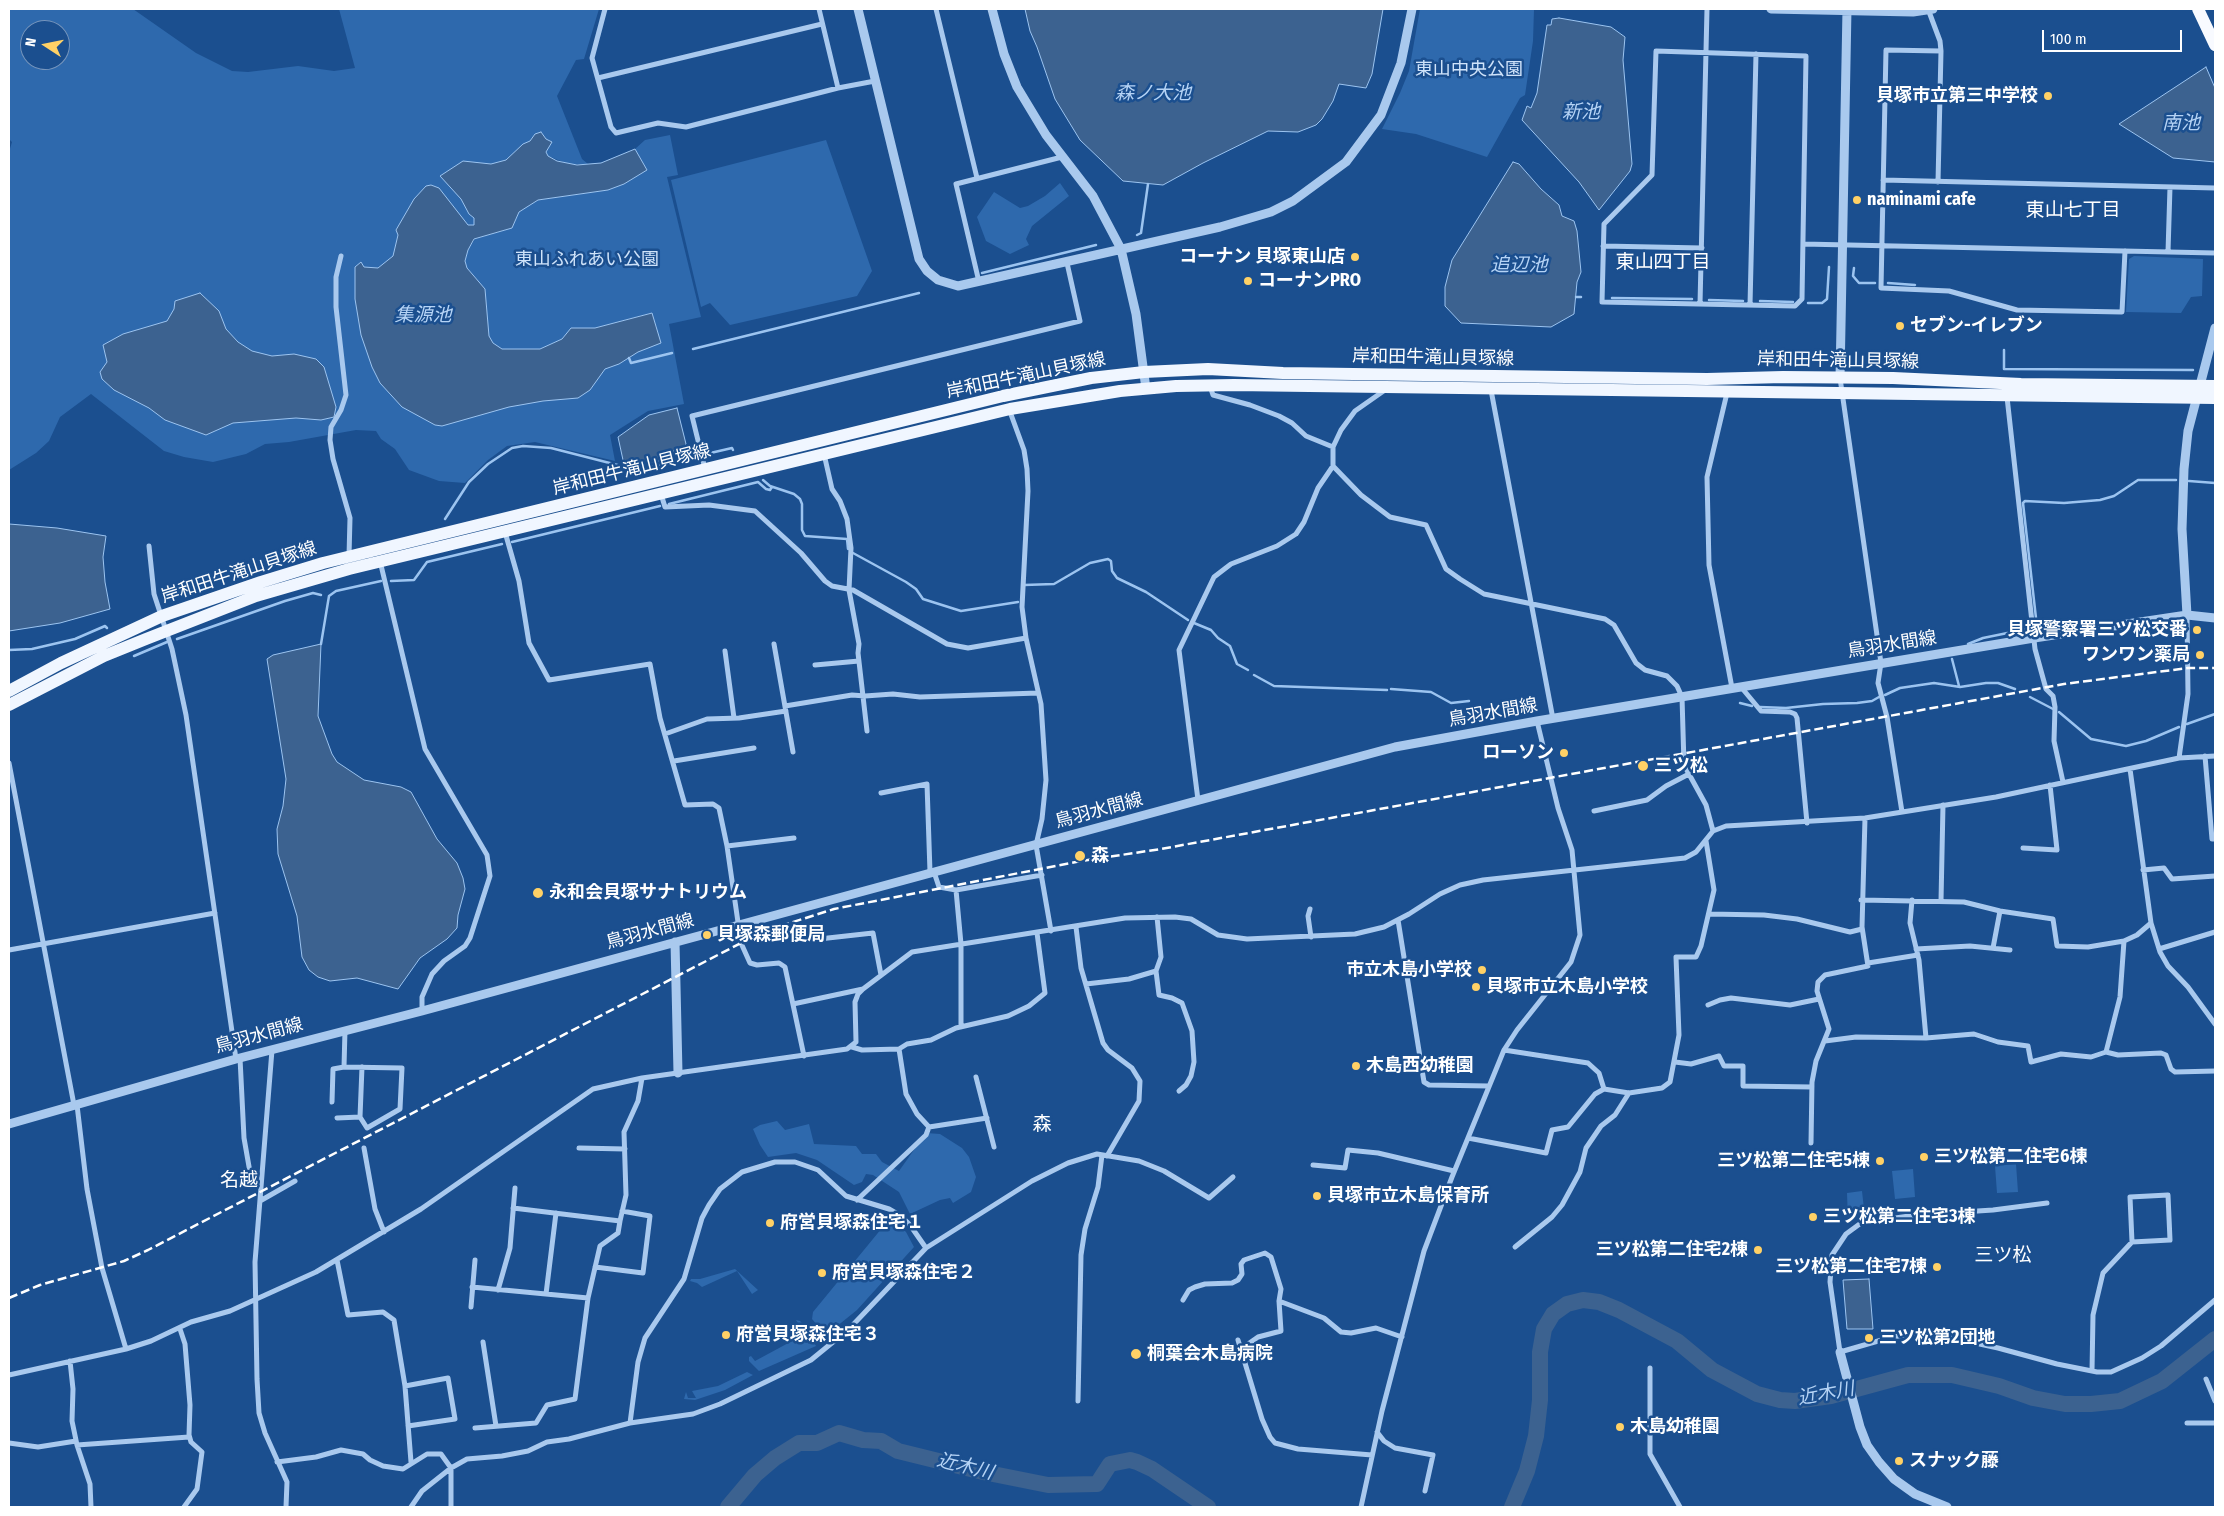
<!DOCTYPE html>
<html>
<head>
<meta charset="utf-8">
<style>
  body { margin:0 }
  #map { position:relative; width:2224px; height:1516px; overflow:hidden; background:#1b4f8f; font-family:"Fira Sans Condensed",sans-serif }
  canvas { display:block }
  .frame { position:absolute; inset:0; border:10px solid #fff; pointer-events:none }
  .north { position:absolute; left:20px; top:20px; width:50px; height:50px; box-sizing:border-box; background:#1b4f8f; border:1px solid #7695bc; border-radius:50%; rotate:281deg; font-size:14px; font-weight:700; line-height:20px; text-align:center; color:#fff }
  .north::after { content:''; display:block; margin:auto; width:18px; height:22px; background:#ffd166; clip-path:polygon(50% 0,100% 100%,50% 72%,0 100%) }
  .scale { position:absolute; left:2042px; top:30px; width:140px; height:22px; box-sizing:border-box; border:2px solid #fff; border-top:0; padding-left:6px; font-size:15px; line-height:18px; white-space:nowrap; color:#fff; -webkit-text-stroke:4px #1b4f8f; paint-order:stroke }
</style>
</head>
<body>
<div id="map">
<canvas width="2224" height="1516"></canvas>
<div class="frame"></div>
<div class="north">N</div>
<div class="scale">100 m</div>
</div>
<script>
const ctx = document.querySelector('canvas').getContext('2d');
ctx.lineJoin = 'round';
function paint(path, color) { ctx.fillStyle = color; ctx.fill(path, 'evenodd'); }
const toPath = rows => new Path2D(rows.map(r => 'M' + r).join(''));
function trace(path, color, width, dash) { ctx.strokeStyle = color; ctx.lineWidth = width; ctx.lineCap = dash ? 'butt' : 'round'; ctx.setLineDash(dash || []); ctx.stroke(path); }
function write(font, color, halo, rows, align = 'center') {
  ctx.font = font + ' "Fira Sans Condensed","Noto Sans JP",sans-serif'; ctx.lineWidth = 5; ctx.setLineDash([]); ctx.textBaseline = 'middle'; ctx.strokeStyle = halo; ctx.fillStyle = color; for (const [text, x, y, turn = 0] of rows) {
    ctx.save(); ctx.translate(x, y); ctx.rotate((+turn || 0) * Math.PI / 180); ctx.textAlign = isNaN(turn) ? turn : align; if (halo) ctx.strokeText(text, 0, 0); ctx.fillText(text, 0, 0); ctx.restore();
  }
}
paint(toPath([
  [9,9,133,9,196,53,232,71,248,72,298,66,334,71,355,68,339,9,599,9,584,59,576,60,557,96,582,159,588,164,568,164,548,156,546,152,548,147,541,132,456,253,466,354,544,379,657,328,651,313,595,328,572,328,562,339,540,349,502,349,493,343,489,336,485,289,467,268,465,261,468,250,475,239,512,228,519,212,533,202,538,200,608,190,624,184,647,170,635,149,645,140,670,135,678,175,667,177,701,317,669,324,684,404,648,411,610,435,615,461,535,442,507,446,488,460,465,483,439,481,409,470,395,449,381,439,376,431,356,430,289,442,265,444,246,454,213,462,184,457,164,451,91,394,60,417,49,441,36,453,9,470,9,152,12,142,9,139],
  [30,30,60,30,60,60,30,60],
  [1420,9,1534,9,1533,41,1525,95,1520,98,1487,157,1416,134,1382,129,1400,93,1409,71],
  [826,140,872,271,857,296,730,325,710,303,701,307,671,180],
  [1060,183,1069,196,1032,226,1026,239,1029,245,1010,254,986,241,977,217,994,192,1020,208,1028,206,1045,196],
  [2134,256,2203,259,2202,296,2191,297,2181,313,2126,312,2129,259],
  [777,1121,785,1130,809,1124,814,1144,856,1146,862,1154,876,1154,882,1162,899,1171,926,1133,940,1134,962,1148,969,1157,976,1177,971,1192,953,1203,950,1198,940,1200,910,1214,899,1192,873,1175,866,1174,862,1182,854,1185,817,1160,796,1153,768,1157,760,1145,753,1129,760,1125],
  [2016,1164,2018,1192,1997,1193,1995,1166],
  [1913,1169,1915,1197,1895,1199,1892,1171],
  [1862,1191,1864,1209,1851,1224,1848,1221,1847,1193],
  [891,1217,906,1232,914,1247,857,1310,826,1335,812,1319,813,1312],
  [735,1269,758,1290,752,1294,737,1271,702,1287,697,1283,690,1281,691,1279,700,1279],
  [788,1319,796,1320,800,1321,805,1326,816,1346,759,1371,749,1361,749,1357,751,1356,755,1361,805,1334,796,1320],
  [747,1372,753,1375,725,1390,695,1400,684,1399,686,1392,688,1398,696,1398,692,1391,718,1386]
]), '#2e69ad');
const water = toPath([
  [1025,9,1383,9,1372,74,1366,88,1339,84,1333,101,1322,119,1316,125,1298,132,1268,131,1203,163,1163,185,1123,181,1080,140,1055,99,1037,47,1030,31,1025,9],
  [1559,18,1611,27,1625,37,1623,60,1632,164,1630,171,1599,210,1579,182,1522,120,1527,106,1531,108,1537,93,1547,25,1551,25,1552,19,1559,18],
  [2206,67,2215,88,2215,162,2173,158,2119,124,2206,67],
  [541,132,546,139,552,142,546,152,548,156,557,161,577,165,601,163,635,149,647,170,624,184,608,190,538,200,519,212,512,228,474,239,468,250,465,261,467,268,485,289,489,336,493,343,502,349,540,349,562,339,571,328,595,328,652,313,661,343,638,352,619,364,605,369,590,390,578,398,543,401,509,407,442,426,435,425,402,407,380,383,372,367,361,335,355,299,355,267,361,262,364,267,378,268,393,256,398,235,396,230,414,199,426,186,431,185,439,188,468,225,474,225,474,218,469,214,461,199,440,176,463,161,491,164,506,160,523,144,530,141,535,134,541,132],
  [1513,162,1519,164,1541,189,1559,205,1562,216,1574,221,1577,231,1581,272,1577,282,1574,314,1551,327,1461,323,1445,306,1445,287,1452,260,1513,162],
  [200,293,219,311,226,329,238,342,252,351,272,356,294,354,316,359,324,367,336,407,334,417,321,420,296,418,233,423,206,435,165,420,149,408,114,390,102,379,100,372,107,362,103,345,123,334,167,321,174,309,175,301,200,293],
  [677,408,686,444,682,449,658,455,659,461,635,466,627,465,623,460,618,437,649,415,677,408],
  [9,524,57,528,106,536,103,557,105,582,110,609,60,623,9,631,9,524],
  [321,644,318,716,332,754,337,762,364,780,401,787,411,792,437,839,457,863,463,878,465,889,458,915,457,928,447,939,420,958,398,989,357,978,330,981,318,977,309,970,302,957,297,916,278,854,277,829,283,806,286,779,267,659,273,655,321,644],
  [1869,1279,1873,1329,1847,1329,1843,1280,1869,1279]
]);
paint(water, '#3c6290');
trace(water, '#9cc4f0', 1);
trace(toPath([
  [1137,235,1141,233,1148,184],
  [1854,268,1853,276,1859,283,1875,283],
  [982,273,1096,245],
  [1888,283,1915,285],
  [1576,297,1581,297],
  [1612,298,1692,299],
  [1709,300,1743,301],
  [1760,301,1793,302],
  [1808,303,1822,303,1827,299,1829,267],
  [693,349,919,293],
  [2004,350,2004,369,2193,370],
  [629,358,631,363,672,353],
  [763,480,770,486,794,494,800,499,802,504,802,530,805,536,847,539,848,549],
  [2189,481,2215,483],
  [669,504,758,482,766,489,770,490,772,487],
  [445,519,469,482,488,464,512,448,523,446,551,448,637,470,732,448,733,450],
  [512,542,660,506],
  [853,553,906,582,916,589,923,599,961,611,1018,602],
  [391,581,414,580,427,562,502,544],
  [1024,585,1054,584,1090,563,1108,559,1111,561,1112,571,1117,578,1146,592,1188,620],
  [1194,623,1211,630,1218,638,1230,646,1237,664,1248,670],
  [2037,627,2023,503,2025,501,2064,503,2100,500,2114,496,2138,480,2176,480],
  [177,639,285,601,313,593,321,595],
  [321,644,329,596,336,591,381,581],
  [1968,644,1983,638,2027,629],
  [9,650,32,649,75,639,105,626,107,628],
  [134,656,167,642],
  [1952,659,1959,686],
  [1254,675,1274,686,1387,690],
  [1391,689,1431,692,1451,703,1469,701],
  [1885,695,1900,688,1934,683,1960,687,1986,683,1998,683,2015,689],
  [2030,697,2053,709],
  [1740,703,1752,706],
  [1760,707,1786,708,1823,704,1857,703,1872,701,1879,697],
  [2059,712,2091,739,2126,746,2146,741,2179,727],
  [2187,724,2215,714]
]), '#9cc4f0', 2.5);
trace(toPath([
  [728,1507,755,1475,775,1458,799,1443,817,1443,839,1433,863,1440,881,1441,898,1451,983,1472,1048,1485,1097,1484,1110,1464,1130,1460,1137,1462,1152,1469,1208,1507],
  [1512,1507,1527,1471,1536,1436,1540,1400,1540,1352,1544,1329,1553,1314,1567,1304,1583,1300,1599,1302,1619,1310,1677,1341,1712,1370,1757,1394,1780,1400,1795,1401,1831,1396,1908,1375,1952,1375,1999,1386,2033,1398,2065,1404,2091,1404,2120,1401,2162,1381,2215,1339]
]), '#3c6290', 16);
trace(toPath([
  [605,9,592,58,611,127,616,133,658,123,686,127,838,88,875,81],
  [819,9,838,88],
  [936,9,977,178],
  [1928,9,1940,41,1941,51,1938,182],
  [1656,51,1806,56,1802,299,1795,306,1602,302,1604,224,1652,175,1656,51],
  [1941,51,1886,50,1881,288,1949,291,2017,310,2122,312,2125,251],
  [598,78,822,24],
  [1883,180,2215,188],
  [1803,244,2215,253],
  [1603,246,1702,248],
  [2168,252,2170,187],
  [341,256,336,277,336,307,346,395,341,410,331,427,330,440,333,459,350,518,349,556],
  [979,282,956,184,1062,157],
  [1700,304,1707,9],
  [1750,305,1756,54],
  [1840,378,1881,663,1878,683,1887,717,1902,812],
  [1210,386,1213,395,1250,405,1279,416,1292,423,1306,436,1333,447],
  [1491,390,1553,719],
  [1727,393,1707,477,1709,565,1732,688],
  [2007,397,2035,649,2046,689,2053,696,2055,707,2054,741,2063,782],
  [1009,409,1024,450,1027,469,1028,491,1022,607,1026,638,1041,704,1046,780,1042,819,1036,845,1051,931],
  [824,454,832,489,840,501,847,519,851,548,849,590,859,644,858,653,867,731],
  [1333,466,1361,495,1390,517,1426,525,1446,569,1460,579,1484,594,1605,619,1614,625,1636,663,1645,670,1667,676,1677,686,1682,697,1684,765,1706,805,1713,831],
  [705,469,692,416,1080,321,1067,263],
  [661,494,665,507,709,505,755,511,801,553,825,581,832,586,853,590,947,644,968,648,1026,638],
  [505,532,519,581,529,643,549,680,650,664,660,718,685,805,713,804,719,808,727,846,741,943,750,963,757,965,779,963,785,967,804,1056],
  [149,546,154,594,172,649,186,715,236,1059],
  [380,561,425,749,487,855,490,876,470,938,465,946,444,961,432,974,422,997,422,1011],
  [774,644,793,752],
  [725,651,734,718],
  [815,665,859,661],
  [1741,687,1761,711,1790,712,1795,714,1797,718,1807,823],
  [785,706,852,695,865,696,893,694,920,697,1038,693],
  [665,734,707,719,739,718,786,711],
  [2205,756,2212,839,2215,839],
  [2179,758,2188,694,2187,615],
  [674,761,754,748],
  [9,763,74,1105],
  [2130,769,2151,923,2160,952,2168,966,2188,987,2215,1024],
  [881,793,927,784,930,872],
  [1198,800,1179,650,1214,577,1231,564,1277,546,1296,534,1304,522,1318,488,1333,466,1333,447,1341,430,1355,411,1385,390],
  [1594,811,1647,800,1666,786,1689,774],
  [727,846,794,838],
  [2023,848,2057,850,2050,785],
  [2143,870,2164,868,2172,879,2215,876],
  [934,872,939,887,956,890,1042,875],
  [956,890,961,944,961,1027],
  [1861,900,1964,902,2000,911,2053,919,2057,946,2088,947,2124,941,2137,935,2151,923],
  [1912,900,1910,923,1919,960,1926,1038],
  [1941,901,1943,805],
  [1310,909,1308,916,1311,937],
  [1709,914,1764,915,1797,919,1850,932,1862,929],
  [1398,920,1424,1082,1429,1085,1489,1086],
  [1076,927,1081,968,1103,1043,1108,1050,1132,1068,1140,1081,1139,1101,1107,1156],
  [810,940,873,933,881,975],
  [1993,948,2000,911],
  [1916,949,1970,946,2010,950],
  [2159,949,2215,932],
  [9,950,215,913],
  [1868,963,1918,955],
  [1156,971,1159,995,1172,998,1182,1003,1192,1031,1194,1062,1191,1076,1186,1085,1179,1091],
  [1086,984,1129,979,1156,971,1161,957,1157,917],
  [793,1004,863,989],
  [1708,1005,1720,1000,1731,998,1790,1005,1819,999],
  [1825,1041,1856,1037,1926,1038,1974,1034,1998,1042,2028,1046,2031,1062,2061,1054,2091,1057,2106,1052,2118,1055,2161,1053,2166,1055,2171,1069,2175,1072,2215,1071],
  [852,1047,862,1050,899,1049,907,1044,931,1040,956,1028,1008,1016,1029,1006,1045,993,1037,933],
  [899,1049,906,1094,917,1114,929,1127,987,1118],
  [272,1050,255,1262,257,1379,259,1413,265,1433,287,1482,286,1507],
  [1504,1050,1588,1063,1599,1073,1604,1089],
  [2106,1052,2120,997,2124,941],
  [240,1058,244,1138,251,1178,261,1184],
  [1675,1062,1691,1064,1719,1056,1724,1066,1743,1066,1743,1086,1812,1087],
  [344,1067,345,1030],
  [976,1077,994,1147],
  [332,1102,333,1069,344,1067,402,1068,400,1109,367,1128,360,1117,362,1067],
  [77,1105,87,1189,102,1268,126,1349],
  [337,1118,360,1117],
  [1468,1138,1546,1153,1552,1130,1568,1127,1595,1094,1604,1089,1629,1093,1662,1088,1670,1082,1679,1035,1676,957,1696,957,1701,946,1714,890,1706,841],
  [1811,1143,1812,1082,1816,1061,1829,1029,1817,991,1818,982,1825,975,1868,966,1862,927,1865,818],
  [364,1148,375,1209,384,1232],
  [579,1148,625,1149],
  [1313,1165,1345,1168,1348,1150,1378,1153,1454,1171],
  [857,1200,926,1135,929,1127],
  [260,1201,295,1181],
  [2047,1203,1993,1210,1916,1215,1861,1223,1846,1234,1832,1255,1830,1282,1840,1352,1892,1337,1917,1333,1934,1334,1998,1348,2057,1364,2097,1372,2111,1372,2142,1358,2161,1346,2215,1300],
  [513,1208,620,1221],
  [1515,1247,1552,1217,1562,1205,1580,1172,1586,1148,1601,1126,1615,1115,1629,1093],
  [337,1260,348,1315,383,1312,394,1320,405,1386,411,1462],
  [595,1267,643,1273,650,1216,622,1211],
  [472,1287,588,1298],
  [498,1290,510,1248,515,1188],
  [546,1294,556,1213],
  [1183,1300,1189,1290,1195,1287,1205,1284,1232,1283,1238,1280,1242,1274,1241,1264,1244,1260,1265,1253,1271,1257,1281,1289,1279,1301,1281,1331,1258,1337,1241,1349],
  [1279,1301,1324,1318,1341,1332,1351,1333,1376,1328,1402,1337],
  [471,1307,475,1260],
  [180,1329,185,1344,190,1405,189,1435,191,1442,202,1452,197,1489,184,1507],
  [1238,1340,1262,1419,1270,1437,1275,1443,1298,1449,1372,1455],
  [483,1342,496,1426],
  [70,1361,73,1389,72,1421,77,1445,90,1484,91,1507],
  [1650,1368,1650,1454,1680,1507],
  [2092,1371,2093,1315,2103,1273,2132,1242,2130,1197,2168,1195,2170,1240,2132,1242],
  [9,1375,126,1349,151,1341,191,1322,230,1311,316,1272,421,1209,593,1089,642,1078,847,1049,856,1042,855,1002,858,994,863,989,912,952,1125,918,1175,917,1191,919,1218,935,1247,939,1355,934,1384,927,1409,914,1440,894,1460,885,1483,880,1685,858,1696,852,1713,831,1726,826,1865,818,1996,797,2179,758,2215,756],
  [2206,1379,2215,1401],
  [405,1386,448,1378,455,1419,408,1426],
  [1078,1401,1081,1255,1085,1229,1098,1187,1102,1155],
  [630,1423,638,1362,645,1338,684,1279,702,1218,709,1205,720,1189,742,1172,775,1162,795,1162,818,1170,846,1196,889,1209,901,1216,910,1225,926,1248],
  [2187,1423,2215,1423],
  [475,1428,536,1423,547,1405,575,1399,588,1298,600,1246,618,1233,620,1221,626,1195,624,1132,638,1101,642,1078],
  [1377,1432,1384,1441,1395,1448,1433,1455,1425,1491],
  [9,1443,38,1447,76,1441],
  [77,1445,189,1437],
  [277,1462,316,1457,341,1450,363,1454,370,1460,383,1466,403,1469,427,1454,441,1454,451,1468,451,1507],
  [411,1507,422,1491,451,1468,467,1459,502,1456,528,1451,547,1442,569,1439,630,1423,693,1414,720,1404,811,1360,849,1329,926,1248,1032,1181,1068,1163,1097,1154,1139,1161,1164,1171,1209,1198,1233,1177],
  [1361,1507,1382,1411,1424,1251,1452,1177,1504,1050,1517,1030,1571,962,1580,935,1572,850,1558,808,1537,721]
]), '#a9c9ee', 5);
trace(toPath([
  [858,9,919,259,927,271,938,280,958,286,1220,227,1271,212,1293,201,1346,162,1381,115,1401,63,1412,9],
  [992,9,1004,54,1017,87,1046,135,1093,196,1121,249,1136,314,1146,389],
  [1771,9,1913,12,1933,9],
  [1840,378,1847,9],
  [2187,615,2182,529,2184,469,2188,431,2215,328],
  [675,942,678,1073],
  [9,1124,236,1059,422,1011,1395,747,1537,721,2034,638,2187,615,2215,618],
  [1840,1352,1860,1427,1867,1445,1879,1462,1894,1479,1915,1494,1947,1507]
]), '#a9c9ee', 9);
trace(toPath([
  [9,691,61,663,162,616,261,582,323,563,1003,396,1091,378,1144,372,1208,369,1283,373,1707,379,1783,377,1893,378,2021,384,2215,386],
  [9,705,104,656,146,639,256,596,349,569,1010,409,1120,391,1176,386,1234,385,2215,398]
]), '#f0f6ff', 12);
trace(toPath([
  [2198,9,2215,45]
]), '#f8faff', 12);
trace(toPath([
  [9,1298,40,1285,124,1261,148,1250,741,943,768,930,834,909,1081,861,1161,849,2064,684,2188,668,2215,668]
]), '#fff', 2.5, [9, 4]);
for (const [x, y, r, color] of [
  [2048,96,5,"#ffd166"],
  [1857,200,5,"#ffd166"],
  [1355,257,5,"#ffd166"],
  [1248,281,5,"#ffd166"],
  [1900,326,5,"#ffd166"],
  [2197,630,5,"#ffd166"],
  [2200,655,5,"#ffd166"],
  [1564,753,5,"#ffd166"],
  [1643,766,6,"#ffd166"],
  [1080,856,6,"#ffd166"],
  [538,893,6,"#ffd166"],
  [707,935,5,"#ffd166"],
  [1482,970,5,"#ffd166"],
  [1476,987,5,"#ffd166"],
  [1356,1066,5,"#ffd166"],
  [1924,1157,5,"#ffd166"],
  [1880,1161,5,"#ffd166"],
  [1317,1196,5,"#ffd166"],
  [1813,1217,5,"#ffd166"],
  [770,1223,5,"#ffd166"],
  [1758,1250,5,"#ffd166"],
  [1937,1267,5,"#ffd166"],
  [822,1273,5,"#ffd166"],
  [726,1335,5,"#ffd166"],
  [1869,1338,5,"#ffd166"],
  [1136,1354,6,"#ffd166"],
  [1620,1427,5,"#ffd166"],
  [1899,1461,5,"#ffd166"]
]) { const dot = new Path2D(); dot.arc(x, y, r, 0, 2 * Math.PI); ctx.fillStyle = color; ctx.fill(dot); trace(dot, '#1b4f8f', 2); }
write('18px', '#cfe3fa', '#1b4f8f', [
  ["東山中央公園",1469,70],
  ["東山ふれあい公園",587,260]
]);
write('bold 18px', '#fff', '#1b4f8f', [
  ["貝塚市立第三中学校",2038,96,"right"],
  ["naminami cafe",1867,200],
  ["コーナン 貝塚東山店",1345,257,"right"],
  ["コーナンPRO",1258,281],
  ["セブン-イレブン",1910,326],
  ["貝塚警察署三ツ松交番",2187,630,"right"],
  ["ワンワン薬局",2190,655,"right"],
  ["ローソン",1554,753,"right"],
  ["三ツ松",1654,766],
  ["森",1091,856],
  ["永和会貝塚サナトリウム",549,893],
  ["貝塚森郵便局",717,935],
  ["市立木島小学校",1472,970,"right"],
  ["貝塚市立木島小学校",1486,987],
  ["木島西幼稚園",1366,1066],
  ["三ツ松第二住宅6棟",1934,1157],
  ["三ツ松第二住宅5棟",1870,1161,"right"],
  ["貝塚市立木島保育所",1327,1196],
  ["三ツ松第二住宅3棟",1823,1217],
  ["府営貝塚森住宅１",780,1223],
  ["三ツ松第二住宅2棟",1748,1250,"right"],
  ["三ツ松第二住宅7棟",1927,1267,"right"],
  ["府営貝塚森住宅２",832,1273],
  ["府営貝塚森住宅３",736,1335],
  ["三ツ松第2団地",1879,1338],
  ["桐葉会木島病院",1147,1354],
  ["木島幼稚園",1630,1427],
  ["スナック藤",1909,1461]
], 'left');
write('18px', '#fff', '#1b4f8f', [
  ["岸和田牛滝山貝塚線",1433,358,1],
  ["岸和田牛滝山貝塚線",1838,361,1],
  ["岸和田牛滝山貝塚線",1026,376,-12],
  ["岸和田牛滝山貝塚線",632,470,-14],
  ["岸和田牛滝山貝塚線",239,573,-18],
  ["鳥羽水間線",1892,645,-9],
  ["鳥羽水間線",1493,713,-10],
  ["鳥羽水間線",1099,811,-15],
  ["鳥羽水間線",650,932,-15],
  ["鳥羽水間線",259,1036,-15]
]);
write('italic 19px', '#b5d3f5', '#1b4f8f', [
  ["森ノ大池",1153,94],
  ["新池",1581,113],
  ["南池",2181,124],
  ["追辺池",1519,266],
  ["集源池",423,316],
  ["近木川",1826,1394,-10],
  ["近木川",965,1467,14]
]);
write('19px', '#fff', '#1b4f8f', [
  ["東山七丁目",2073,211],
  ["東山四丁目",1663,263],
  ["森",1042,1125],
  ["名越",239,1181],
  ["三ツ松",2003,1256]
]);
</script>
</body>
</html>
